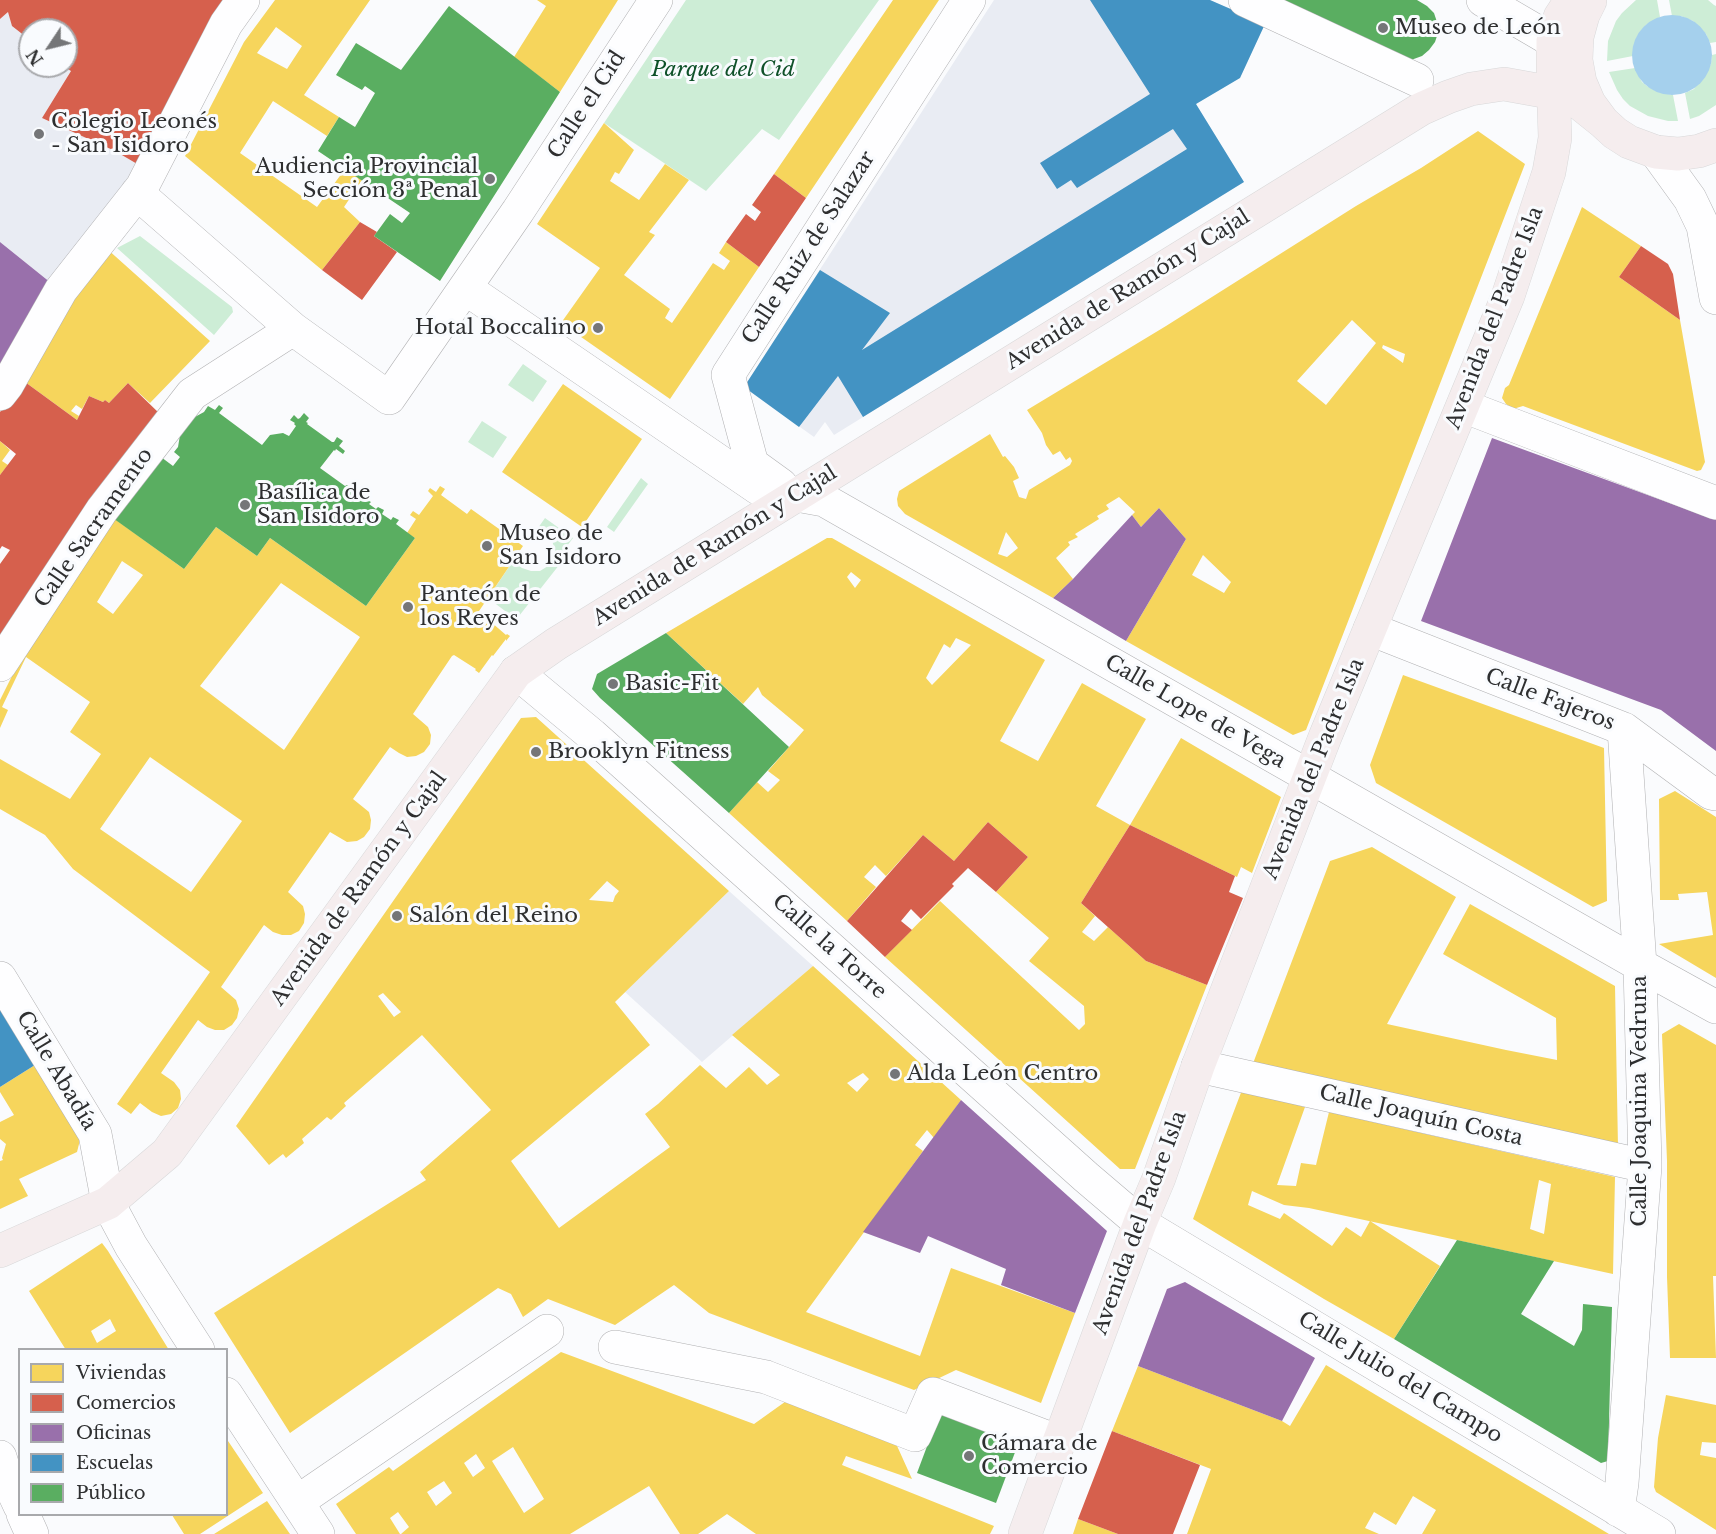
<!DOCTYPE html>
<html>
<head>
<meta charset="utf-8">
<style>
  body { margin:0 }
  #map { position:relative; width:1716px; height:1534px; overflow:hidden; background:#fafbfd; font-family:"Libre Baskerville",serif }
  canvas { display:block }
  .legend { position:absolute; left:18px; top:1348px; width:210px; height:168px; box-sizing:border-box; background:#f9fbfe; border:2px solid #a8a9ac; margin:0; padding:8px 10px; list-style:none; font-size:18px; color:#2e2f30 }
  .legend li { display:flex; align-items:center; gap:12px; height:30px }
  .legend b { width:30px; border:2px solid #a8a9ac }
  .north { position:absolute; left:18px; top:18px; width:60px; height:60px; box-sizing:border-box; background:#f9fbfe; border:2px solid #a8a9ac; border-radius:50%; rotate:235deg; font-size:16px; font-weight:700; line-height:24px; text-align:center; color:#2e2f30 }
  .north::after { content:''; display:block; margin:auto; width:21px; height:27px; background:#757678; clip-path:polygon(50% 0,100% 100%,50% 72%,0 100%) }
</style>
</head>
<body>
<div id="map">
<canvas width="1716" height="1534"></canvas>
<ul class="legend">
<li><b style="height:16px;background:#f6d55c"></b>Viviendas</li>
<li><b style="height:16px;background:#d6604d"></b>Comercios</li>
<li><b style="height:16px;background:#9970ab"></b>Oficinas</li>
<li><b style="height:16px;background:#4393c3"></b>Escuelas</li>
<li><b style="height:16px;background:#5aae61"></b>Público</li>
</ul>
<div class="north">N</div>
</div>
<script>
const ctx = document.querySelector('canvas').getContext('2d');
ctx.lineJoin = 'round';
function paint(path, color) { ctx.fillStyle = color; ctx.fill(path, 'evenodd'); }
const toPath = rows => new Path2D(rows.map(r => 'M' + r).join(''));
function trace(path, color, width, dash) { ctx.strokeStyle = color; ctx.lineWidth = width; ctx.lineCap = dash ? 'butt' : 'round'; ctx.setLineDash(dash || []); ctx.stroke(path); }
function write(font, color, halo, rows, align = 'center') {
  ctx.font = font + ' "Libre Baskerville",serif'; ctx.lineWidth = 6; ctx.setLineDash([]); ctx.textBaseline = 'middle'; ctx.strokeStyle = halo; ctx.fillStyle = color; for (const [text, x, y, turn = 0] of rows) {
    ctx.save(); ctx.translate(x, y); ctx.rotate((+turn || 0) * Math.PI / 180); ctx.textAlign = isNaN(turn) ? turn : align; if (halo) ctx.strokeText(text, 0, 0); ctx.fillText(text, 0, 0); ctx.restore();
  }
}
paint(toPath([
  [994,0,1210,0,1265,24,1240,78,1196,104,1244,182,834,435,825,422,814,437,744,387],
  [8,12,30,40,30,66,64,66,71,71,42,118,115,151,144,168,51,283,0,242,0,19],
  [729,891,813,966,702,1062,625,992]
]), '#e9ecf3');
paint(toPath([
  [686,0,879,0,779,140,762,129,706,191,604,123],
  [1636,0,1657,0,1660,17,1646,25,1638,35,1634,46,1633,56,1607,61,1608,41,1616,21,1622,13],
  [1669,0,1708,0,1714,5,1716,6,1716,42,1710,43,1706,34,1693,21,1681,16,1672,16],
  [1716,54,1716,105,1699,116,1690,119,1685,93,1694,89,1711,64,1712,55],
  [1635,68,1642,82,1647,86,1658,92,1673,95,1678,121,1668,121,1648,116,1630,106,1623,99,1617,90,1609,72],
  [140,236,232,307,233,312,214,335,117,248],
  [523,364,547,381,533,402,508,385],
  [482,421,507,437,493,458,468,442],
  [641,478,648,484,614,532,607,527],
  [545,518,573,538,567,546,567,555,519,616,513,617,488,598,513,561,522,568,531,571,540,571,548,566,553,559,555,549,552,541,538,528]
]), '#cdedd6');
paint(toPath([
  '1632 55a40 40 0 1 1 80 0a40 40 0 1 1-80 0Z'
]), '#a5d0ed');
paint(toPath([
  [275,0,370,0,304,95,339,117,327,136,273,101,240,153,317,207,345,169,362,180,344,207,360,222,322,270,185,156,244,42],
  [276,27,302,46,287,69,257,53],
  [537,0,618,0,560,92,514,57,546,6],
  [893,0,939,0,806,198,774,174],
  [604,123,634,150,619,174,615,172,610,181,639,200,665,164,689,180,649,232,655,235,624,275,670,309,665,318,672,323,713,263,724,270,730,261,719,253,726,242,759,267,670,399,561,323,600,268,537,224],
  [1478,131,1525,164,1306,730,1293,735,1126,641,1186,539,1159,508,1141,527,1132,515,1135,512,1119,497,1106,505,1109,509,1097,516,1099,519,1075,534,1078,537,1068,542,1070,545,1056,558,1073,579,1053,598,905,514,898,506,897,499,899,491,990,434,1003,457,1005,456,1014,467,1019,478,1013,481,1019,497,1026,499,1029,490,1070,465,1072,461,1070,457,1066,460,1060,451,1053,455,1046,445,1042,433,1027,410,1166,326,1356,206,1421,168],
  [1352,320,1376,343,1326,405,1297,381],
  [1383,345,1405,354,1403,363,1382,348],
  [1006,532,1018,548,1007,557,998,554],
  [1203,555,1231,582,1224,593,1192,575],
  [1582,207,1641,246,1619,277,1680,320,1705,462,1701,470,1697,471,1523,406,1513,409,1506,404,1502,398,1505,388,1509,385],
  [106,248,210,341,150,403,128,383,109,403,105,400,103,402,89,396,82,409,76,405,71,411,79,416,77,420,25,382,52,334],
  [563,384,642,439,582,527,502,472],
  [0,441,10,450,2,461,8,465,0,475],
  [440,486,445,489,441,495,467,514,471,509,523,546,477,614,491,622,506,635,507,634,510,636,506,641,506,639,493,656,492,655,479,673,475,670,476,669,454,655,452,656,413,714,428,727,431,735,430,744,424,752,416,756,407,757,399,753,390,747,353,799,369,812,371,820,370,829,364,837,357,841,347,842,330,832,288,892,303,906,305,914,304,923,299,931,291,935,282,935,273,932,264,925,221,987,236,1000,239,1009,237,1018,232,1025,224,1030,215,1030,207,1027,198,1020,161,1073,174,1082,180,1090,181,1099,178,1108,171,1114,161,1116,152,1112,140,1103,131,1114,117,1104,210,972,73,869,45,835,0,809,0,759,70,799,101,754,70,732,90,702,26,657,2,707,8,710,0,728,0,700,24,652,112,517,184,569,216,527,257,556,270,538,366,606,415,538,407,533,416,519,410,515,413,511,419,515,433,496,428,491,430,488,436,492],
  [122,561,143,575,113,614,97,602],
  [281,583,360,637,284,750,200,686],
  [150,757,242,821,191,892,100,829],
  [827,538,832,538,1045,660,1000,741,1038,761,1082,683,1146,719,1096,806,1130,825,1081,903,1095,916,1082,932,1094,941,1108,927,1146,961,1207,985,1135,1169,1120,1169,885,957,940,901,1079,1030,1085,1024,1084,1006,1029,961,1049,938,996,892,1028,857,988,822,954,861,923,835,886,876,875,865,864,877,876,887,847,921,729,813,757,782,768,792,780,780,768,771,804,730,762,695,758,687,743,704,666,633],
  [851,572,861,580,855,588,847,577],
  [956,638,971,645,932,685,926,678,944,644,950,648],
  [1403,675,1604,748,1607,901,1593,907,1376,783,1370,765],
  [536,717,729,891,615,1002,650,1045,511,1161,559,1228,670,1147,645,1114,658,1104,700,1065,726,1088,749,1067,767,1085,780,1075,732,1035,813,966,961,1100,934,1138,927,1130,915,1145,923,1151,806,1312,920,1356,951,1268,1075,1313,1041,1403,956,1370,914,1390,709,1313,674,1285,615,1325,548,1299,523,1317,511,1294,498,1288,290,1433,214,1313,426,1180,420,1172,491,1110,422,1035,344,1103,346,1106,331,1120,327,1117,302,1139,304,1143,286,1158,283,1154,269,1165,236,1126,521,718],
  [607,881,619,891,615,896,613,902,589,900],
  [383,993,401,1012,394,1017,378,996],
  [863,1073,869,1079,857,1092,847,1083],
  [1181,738,1281,797,1252,873,1241,867,1237,877,1130,825],
  [1675,791,1716,817,1716,978,1659,944,1713,935,1707,892,1678,894,1679,900,1660,900,1659,799],
  [1372,847,1456,897,1387,1024,1506,1050,1557,1060,1556,1018,1443,954,1470,904,1615,986,1618,1147,1252,1066,1330,861],
  [1679,1024,1716,1045,1716,1276,1713,1276,1716,1358,1670,1358,1667,1277,1667,1161,1662,1034],
  [35,1065,80,1140,77,1152,19,1179,28,1196,0,1209,0,1161,3,1160,2,1158,6,1144,0,1139,0,1122,14,1115,0,1092,0,1087],
  [1242,1090,1305,1107,1277,1185,1296,1186,1301,1163,1316,1165,1329,1112,1615,1177,1613,1274,1309,1208,1284,1205,1252,1191,1248,1205,1280,1219,1284,1213,1332,1246,1346,1227,1361,1237,1370,1221,1440,1266,1394,1339,1324,1299,1193,1219],
  [1539,1180,1551,1184,1544,1234,1530,1229],
  [102,1243,108,1251,169,1350,66,1350,29,1291],
  [110,1319,116,1331,97,1343,91,1331],
  [561,1352,754,1424,789,1399,893,1437,912,1479,846,1456,842,1465,994,1526,990,1534,756,1534,727,1514,698,1534,680,1534,649,1486,570,1534,401,1534,409,1527,398,1512,390,1518,400,1534,356,1534,336,1504,389,1467,393,1471],
  [513,1447,544,1499,524,1513,492,1461],
  [476,1454,485,1468,473,1477,464,1463],
  [444,1481,452,1493,436,1506,427,1492],
  [1326,1365,1376,1395,1609,1534,1422,1534,1436,1510,1413,1496,1396,1525,1374,1512,1365,1528,1379,1534,1187,1534,1211,1469,1112,1431,1138,1366,1282,1421,1290,1426],
  [1666,1395,1716,1405,1716,1443,1702,1442,1700,1455,1716,1458,1716,1530,1656,1492,1654,1487,1658,1438],
  [226,1438,263,1493,200,1534,184,1534,172,1515,226,1515],
  [267,1501,290,1534,214,1534],
  [1078,1519,1118,1534,1073,1534]
]), '#f6d55c');
paint(toPath([
  [0,0,230,0,144,168,115,151,42,118,71,71,66,68,66,30,30,30,30,40,12,26,8,12,0,19],
  [774,174,806,198,759,267,726,242,746,214,755,221,761,212,752,205],
  [360,222,377,232,374,236,397,252,362,300,322,270],
  [1641,246,1668,264,1673,274,1680,320,1619,277],
  [25,382,77,420,89,396,103,402,105,400,109,403,128,383,161,415,0,641,0,564,10,550,2,546,0,549,0,475,16,454,0,441,0,412],
  [988,822,1028,857,996,892,968,868,952,884,954,886,921,919,911,909,901,921,912,930,885,957,847,921,923,835,954,861],
  [1130,825,1235,876,1229,892,1243,898,1207,985,1146,961,1081,903],
  [1112,1431,1200,1465,1173,1534,1118,1534,1078,1519]
]), '#d6604d');
paint(toPath([
  [0,242,51,283,0,367],
  [1492,438,1716,520,1716,751,1661,710,1421,621],
  [1159,508,1186,539,1126,641,1053,598,1073,579,1132,515,1141,527],
  [961,1100,1107,1231,1075,1313,1001,1285,1006,1269,928,1236,920,1253,863,1232],
  [1185,1282,1315,1358,1282,1421,1138,1366,1167,1289]
]), '#9970ab');
paint(toPath([
  [1090,0,1210,0,1265,24,1240,78,1196,104,1244,182,863,417,838,376,799,427,744,387,820,270,890,313,862,350,1187,149,1173,129,1077,188,1071,180,1057,189,1040,163,1150,94],
  [0,1008,35,1065,0,1087]
]), '#4393c3');
paint(toPath([
  [1266,0,1417,0,1427,6,1434,13,1437,22,1438,33,1435,42,1429,50,1422,56,1411,60],
  [449,6,560,92,440,281,374,236,390,214,402,223,410,213,318,151,339,117,355,127,375,93,365,86,362,90,336,75,356,43,401,70],
  [219,405,223,408,219,413,262,445,270,435,283,433,289,436,296,426,294,424,295,423,290,420,294,415,298,419,300,418,304,413,309,418,306,422,308,423,307,424,332,442,334,442,337,437,343,441,339,446,345,451,343,454,336,449,335,451,334,450,320,468,345,486,347,485,350,487,349,489,366,502,367,500,371,502,369,504,376,509,378,507,384,510,382,514,391,520,393,517,399,520,396,524,415,538,366,606,270,538,257,556,216,527,184,569,110,516,157,454,173,466,180,457,174,452,178,447,180,435,193,418,204,412,208,406,215,410],
  [666,633,789,747,729,813,600,698,592,689,597,674],
  [1457,1240,1554,1261,1521,1314,1574,1346,1582,1330,1583,1304,1612,1307,1608,1461,1601,1463,1394,1339],
  [941,1409,1020,1439,996,1503,917,1473]
]), '#5aae61');
const minor = toPath([
  [1245,0,1417,80],
  [1483,0,1553,41],
  [1656,152,1690,199,1703,226,1716,298],
  [137,193,293,329],
  [465,288,758,488,824,500,1640,965,1716,1007],
  [0,394,7,385,61,290,142,187,226,24,243,0],
  [1463,406,1716,503],
  [781,485,752,464,728,375,969,0],
  [1370,629,1624,729,1711,793,1716,794],
  [0,665,102,510,192,394,293,329,389,398,518,211,656,0],
  [516,672,592,735,1086,1177,1140,1223,1659,1534],
  [0,978,95,1134,108,1203,131,1246,198,1350],
  [1198,1066,1645,1166],
  [615,1347,766,1377,915,1435,933,1394,1059,1442],
  [226,1394,318,1534],
  [0,1457,6,1476,20,1506],
  [297,1502,547,1331],
  [1618,1510,1622,1483,1645,1166,1640,965,1624,729],
  [23,1514,32,1534]
]);
const major = toPath([
  [1590,1,1583,15,1577,37,1576,60,1580,82,1589,103,1603,122,1615,133,1629,142,1656,152,1678,154,1699,151,1716,145],
  [0,1251,108,1203,167,1153,516,672,556,644,1421,109,1448,97,1471,89,1504,84,1554,93,1578,102,1603,122],
  [1025,1534,1140,1223,1159,1178,1198,1066,1325,737,1508,296,1549,172,1555,138,1553,79,1553,41,1560,17,1571,0]
]);
trace(minor, '#b1b1b3', 34);
trace(major, '#d8d8d9', 34);
trace(minor, '#fefeff', 33);
trace(major, '#f5edee', 33);
for (const [x, y, r, color] of [
  [1383,28,6,"#757678"],
  [39,134,6,"#757678"],
  [490,179,6,"#757678"],
  [598,328,6,"#757678"],
  [245,505,6,"#757678"],
  [487,546,6,"#757678"],
  [408,607,6,"#757678"],
  [613,684,6,"#757678"],
  [536,752,6,"#757678"],
  [397,916,6,"#757678"],
  [895,1074,6,"#757678"],
  [969,1456,6,"#757678"]
]) { const dot = new Path2D(); dot.arc(x, y, r, 0, 2 * Math.PI); ctx.fillStyle = color; ctx.fill(dot); trace(dot, '#f9fbfe', 2); }
write('21px', '#2e2f30', '#f9fbfe', [
  ["Museo de León",1395,28],
  ["Colegio Leonés",51,122],
  ["- San Isidoro",51,146],
  ["Audiencia Provincial",478,167,"right"],
  ["Sección 3ª Penal",478,191,"right"],
  ["Hotal Boccalino",586,328,"right"],
  ["Basílica de",257,493],
  ["San Isidoro",257,517],
  ["Museo de",499,534],
  ["San Isidoro",499,558],
  ["Panteón de",420,595],
  ["los Reyes",420,619],
  ["Basic-Fit",625,684],
  ["Brooklyn Fitness",548,752],
  ["Salón del Reino",409,916],
  ["Alda León Centro",907,1074],
  ["Cámara de",981,1444],
  ["Comercio",981,1468]
], 'left');
write('italic 21px', '#0f5129', '#f9fbfe', [
  ["Parque del Cid",723,70]
]);
write('21px', '#2e2f30', '#f9fbfe', [
  ["Calle el Cid",587,105,-57],
  ["Calle Ruiz de Salazar",809,248,-57],
  ["Avenida de Ramón y Cajal",1128,290,-32],
  ["Avenida del Padre Isla",1495,318,-69],
  ["Calle Sacramento",94,528,-55],
  ["Avenida de Ramón y Cajal",715,546,-32],
  ["Calle Fajeros",1550,700,21],
  ["Calle Lope de Vega",1195,712,30],
  ["Avenida del Padre Isla",1314,769,-68],
  ["Avenida de Ramón y Cajal",359,889,-54],
  ["Calle la Torre",829,947,42],
  ["Calle Abadía",56,1071,59],
  ["Calle Joaquina Vedruna",1640,1101,-90],
  ["Calle Joaquín Costa",1421,1116,13],
  ["Avenida del Padre Isla",1140,1223,-70],
  ["Calle Julio del Campo",1400,1378,31]
]);
</script>
</body>
</html>
